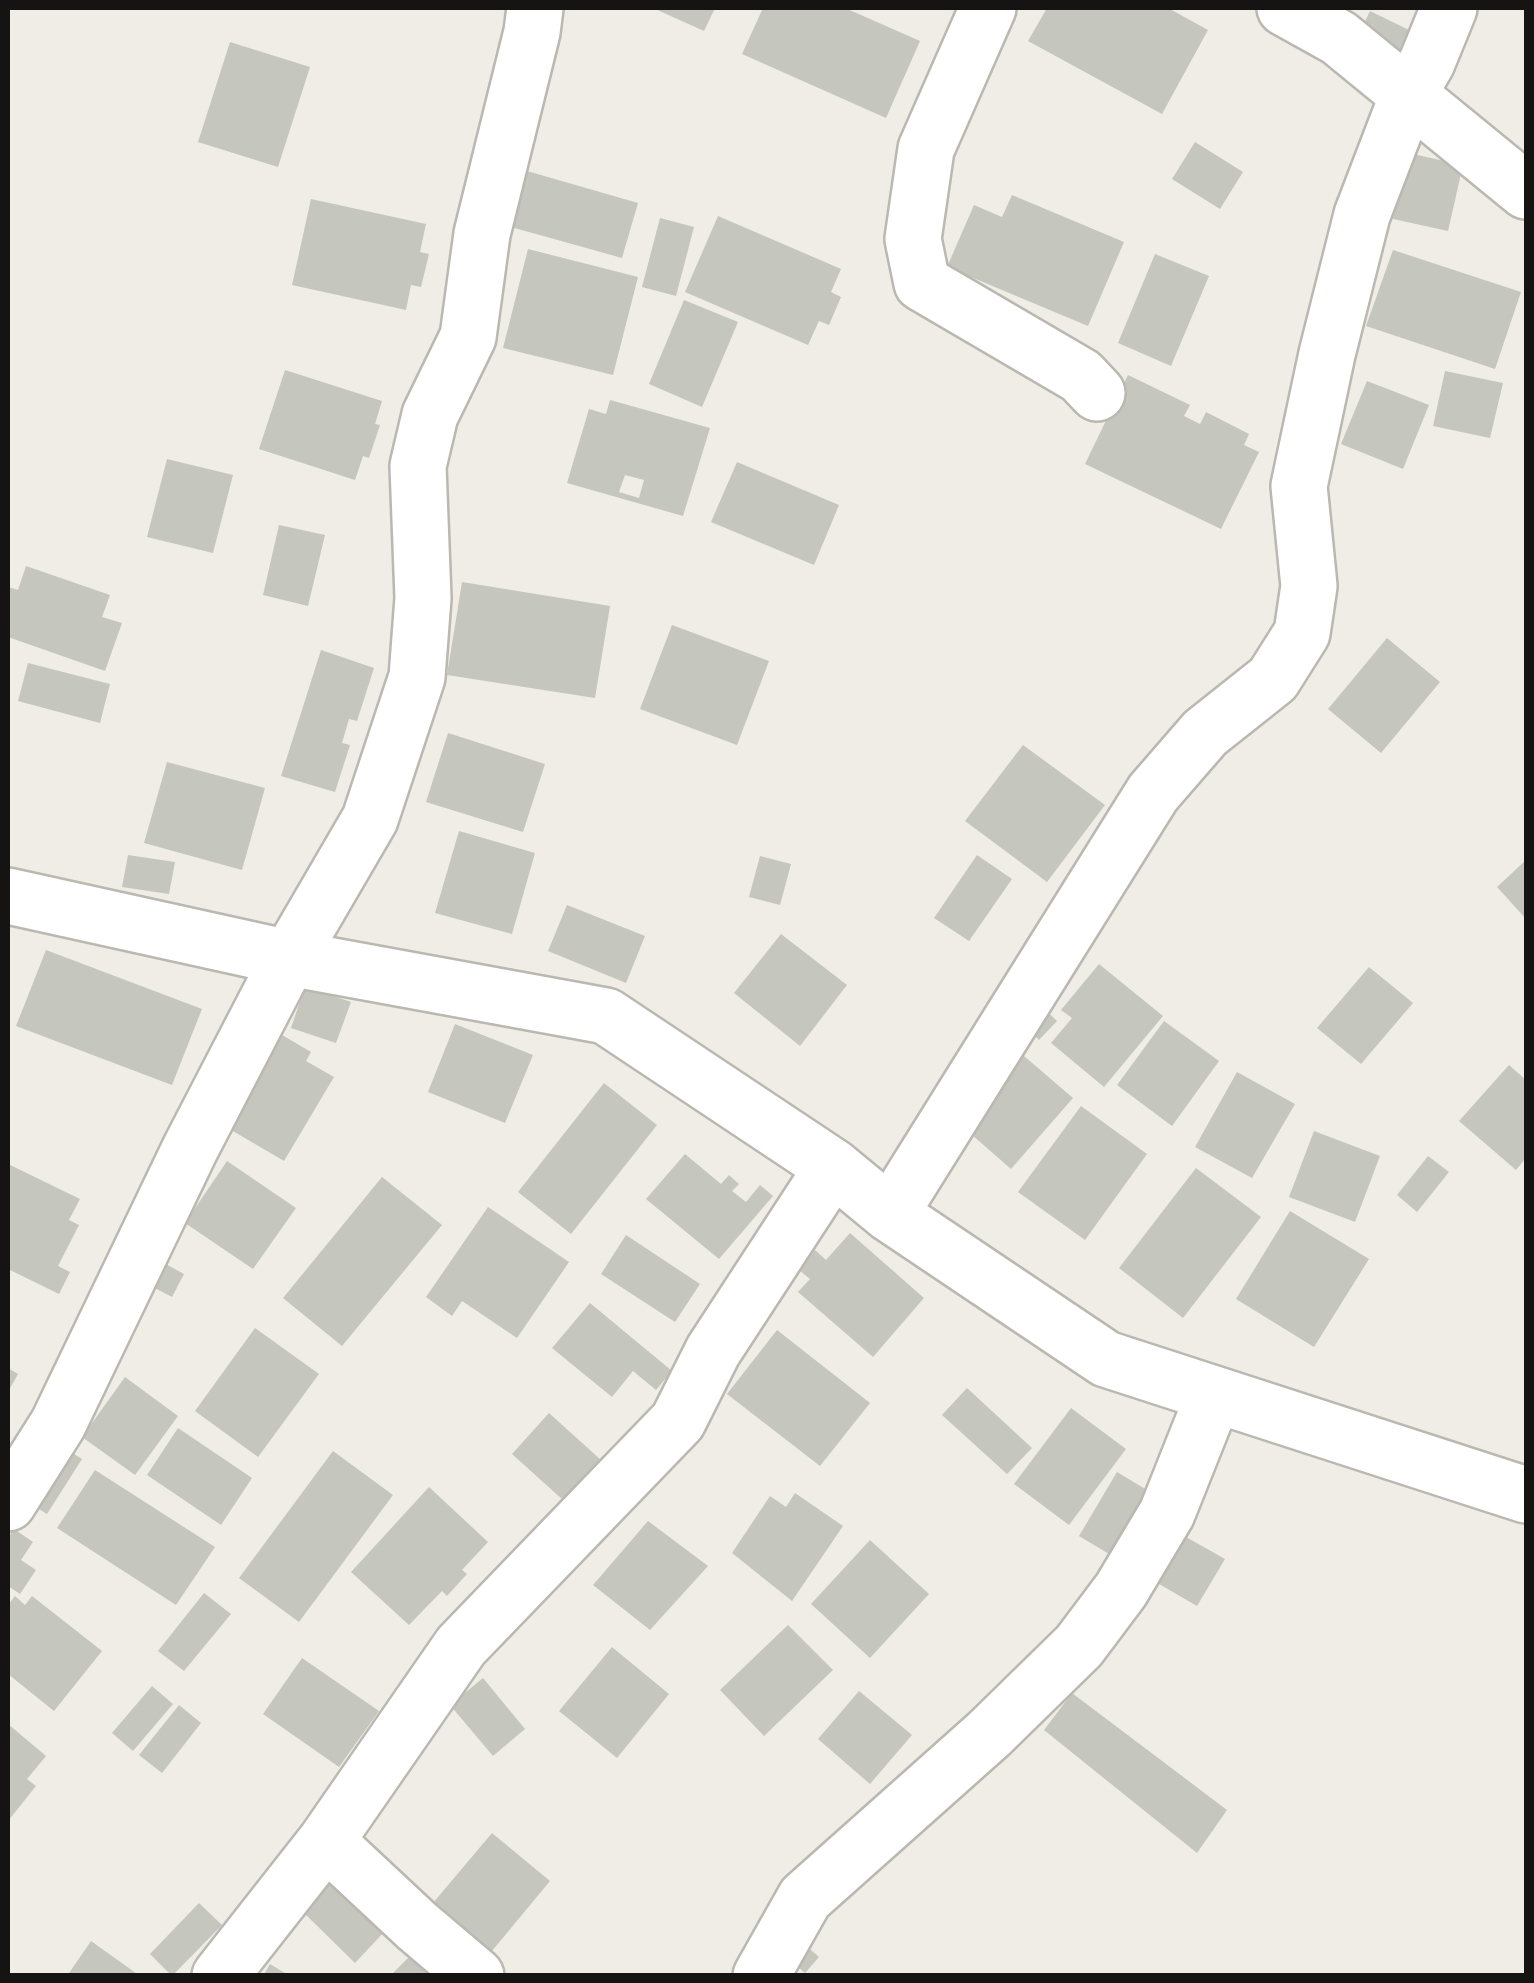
<!DOCTYPE html>
<html>
<head>
<meta charset="utf-8">
<style>
  body { margin:0 }
  #map { position:relative; width:1534px; height:1983px; overflow:hidden; background:#efede5; font-family:"Asap Condensed",sans-serif }
  canvas { display:block }
  .frame { position:absolute; inset:0; border:10px solid #151412; pointer-events:none }
</style>
</head>
<body>
<div id="map">
<canvas width="1534" height="1983"></canvas>
<div class="frame"></div>
</div>
<script>
const ctx = document.querySelector('canvas').getContext('2d');
ctx.lineJoin = 'round';
function paint(path, color) { ctx.fillStyle = color; ctx.fill(path, 'evenodd'); }
const toPath = rows => new Path2D(rows.map(r => 'M' + r).join(''));
function trace(path, color, width, dash) { ctx.strokeStyle = color; ctx.lineWidth = width; ctx.lineCap = dash ? 'butt' : 'round'; ctx.setLineDash(dash || []); ctx.stroke(path); }
paint(toPath([
  [653,8,715,8,704,31],
  [763,8,845,8,920,41,886,118,742,54],
  [1047,8,1168,8,1208,30,1162,114,1028,41],
  [1370,11,1411,31,1399,56,1358,36],
  [230,42,310,67,278,167,198,142],
  [1195,142,1243,172,1220,209,1172,179],
  [1408,153,1463,165,1448,231,1393,219],
  [527,171,638,203,622,258,511,227],
  [1012,195,1124,242,1088,326,947,267,974,205,1002,217],
  [311,199,426,224,420,252,429,254,421,287,411,285,406,310,292,285],
  [718,216,841,269,831,292,841,297,829,325,819,321,808,345,685,292],
  [660,218,694,227,676,296,642,287],
  [528,249,638,277,613,375,503,348],
  [1393,250,1521,292,1495,369,1366,326],
  [1155,254,1209,276,1171,366,1118,343],
  [684,300,738,322,702,407,649,384],
  [285,370,382,401,375,424,380,425,369,458,363,456,355,480,259,449],
  [1445,371,1503,383,1490,438,1433,426],
  [1128,375,1190,405,1184,416,1200,424,1206,412,1249,434,1244,445,1259,452,1221,529,1085,464],
  [1367,381,1429,405,1403,469,1341,444],
  [610,400,710,428,683,516,567,483,589,409,606,414],
  [625,475,644,480,639,498,619,492],
  [167,459,233,475,213,553,147,537],
  [737,462,839,505,814,565,711,522],
  [279,525,325,535,308,606,263,595],
  [26,566,110,595,102,617,122,623,105,671,8,637,8,587,18,590],
  [462,582,610,606,595,698,447,675],
  [672,625,769,661,737,745,640,709],
  [1387,638,1440,682,1381,753,1328,709],
  [321,650,374,668,357,721,349,719,342,743,350,745,335,792,281,776],
  [28,663,110,684,100,723,18,701],
  [448,733,545,764,523,832,426,802],
  [1023,745,1105,805,1047,882,965,821],
  [167,762,265,788,242,870,144,843],
  [459,831,535,853,512,934,435,913],
  [128,855,175,862,169,894,122,887],
  [977,855,1012,879,969,941,934,918],
  [760,856,791,864,780,905,749,897],
  [1526,860,1526,919,1497,887],
  [567,905,645,936,626,983,548,951],
  [781,934,847,985,800,1046,734,993],
  [46,950,202,1009,172,1085,16,1026],
  [1099,964,1163,1016,1104,1087,1051,1043,1072,1018,1061,1010],
  [1369,967,1413,1003,1361,1064,1317,1028],
  [305,986,351,1002,336,1043,291,1028],
  [1040,1005,1057,1021,1039,1040,1023,1024],
  [1164,1021,1219,1061,1172,1126,1117,1085],
  [455,1024,533,1055,505,1123,428,1092],
  [277,1032,311,1052,306,1061,334,1077,284,1161,221,1124],
  [1024,1056,1073,1098,1011,1169,963,1127],
  [1509,1065,1526,1080,1526,1158,1516,1170,1459,1121],
  [1237,1072,1295,1104,1252,1178,1195,1147],
  [604,1083,657,1125,571,1234,518,1192],
  [1081,1106,1147,1154,1085,1240,1018,1192],
  [1314,1131,1380,1156,1355,1222,1289,1197],
  [685,1154,721,1184,729,1175,739,1184,732,1191,746,1202,760,1185,773,1196,719,1259,646,1199],
  [1428,1156,1449,1172,1417,1212,1397,1195],
  [227,1161,296,1208,253,1269,185,1223],
  [8,1164,80,1199,69,1220,79,1225,58,1266,70,1272,59,1294,8,1269],
  [1196,1168,1261,1217,1183,1318,1119,1268],
  [382,1177,442,1225,342,1346,283,1298],
  [488,1207,569,1262,517,1338,462,1301,452,1316,426,1297],
  [1290,1211,1369,1259,1314,1347,1236,1299],
  [850,1233,924,1298,873,1357,798,1292,810,1279,799,1270,815,1250,826,1260],
  [626,1235,700,1284,675,1322,601,1274],
  [160,1261,184,1274,172,1297,147,1284],
  [590,1303,672,1371,656,1390,633,1371,612,1397,552,1348],
  [255,1328,319,1374,258,1457,195,1411],
  [777,1330,870,1403,820,1466,727,1394],
  [8,1368,18,1374,8,1392],
  [125,1377,178,1416,135,1475,82,1437],
  [967,1388,1032,1448,1007,1474,942,1415],
  [1071,1408,1126,1449,1069,1525,1014,1484],
  [549,1413,601,1460,563,1500,512,1454],
  [178,1428,252,1478,221,1525,147,1475],
  [60,1445,82,1459,47,1514,26,1501],
  [333,1451,393,1495,299,1622,239,1578],
  [95,1470,215,1547,176,1605,57,1528],
  [1117,1472,1147,1490,1109,1554,1079,1536],
  [429,1487,488,1542,462,1570,467,1574,447,1596,442,1591,409,1625,351,1572],
  [795,1493,843,1526,792,1601,732,1553,770,1496,786,1507],
  [648,1521,708,1566,650,1630,593,1585],
  [1170,1528,1225,1559,1197,1606,1142,1574],
  [14,1529,33,1542,21,1560,36,1570,20,1594,8,1586,8,1538],
  [870,1540,929,1594,870,1658,811,1604],
  [204,1593,231,1614,184,1671,158,1651],
  [15,1596,25,1605,32,1596,102,1651,54,1711,8,1674,8,1605],
  [788,1625,833,1670,764,1736,720,1690],
  [612,1647,669,1694,617,1758,559,1711],
  [302,1658,379,1711,339,1767,263,1714],
  [483,1678,525,1729,493,1756,450,1705],
  [152,1686,173,1704,133,1751,112,1733],
  [859,1691,912,1735,870,1784,818,1739],
  [1072,1693,1227,1810,1197,1853,1044,1730],
  [179,1705,201,1723,162,1773,139,1755],
  [8,1724,46,1756,27,1779,36,1786,8,1821],
  [492,1833,550,1881,492,1951,433,1903],
  [334,1879,386,1930,355,1963,302,1911],
  [199,1903,222,1925,172,1976,150,1954],
  [91,1941,140,1976,67,1976],
  [802,1942,819,1957,805,1973,788,1958],
  [421,1945,452,1976,390,1976],
  [270,1964,290,1976,263,1976]
]), '#c5c6be');
const minor = toPath([
  [988,8,926,149,913,239,922,283,1081,376,1097,393],
  [1285,8,1339,38,1526,191],
  [8,896,289,958,606,1016,833,1167,890,1214,1106,1359,1526,1495],
  [890,1214,1153,793,1205,733,1273,679,1302,633,1309,586,1299,486,1327,354,1362,215,1408,95,1427,62,1449,8],
  [8,1503,58,1424,190,1149,289,958,370,819,417,677,423,598,418,466,430,415,468,337,482,234,532,32,535,8],
  [326,1841,417,1926,476,1976],
  [220,1976,326,1841,461,1646,678,1421,713,1351,833,1167],
  [761,1976,805,1898,989,1734,1079,1646,1121,1590,1167,1513,1214,1395]
]);
trace(minor, '#bab8b0', 60);
trace(minor, '#fff', 55);
</script>
</body>
</html>
